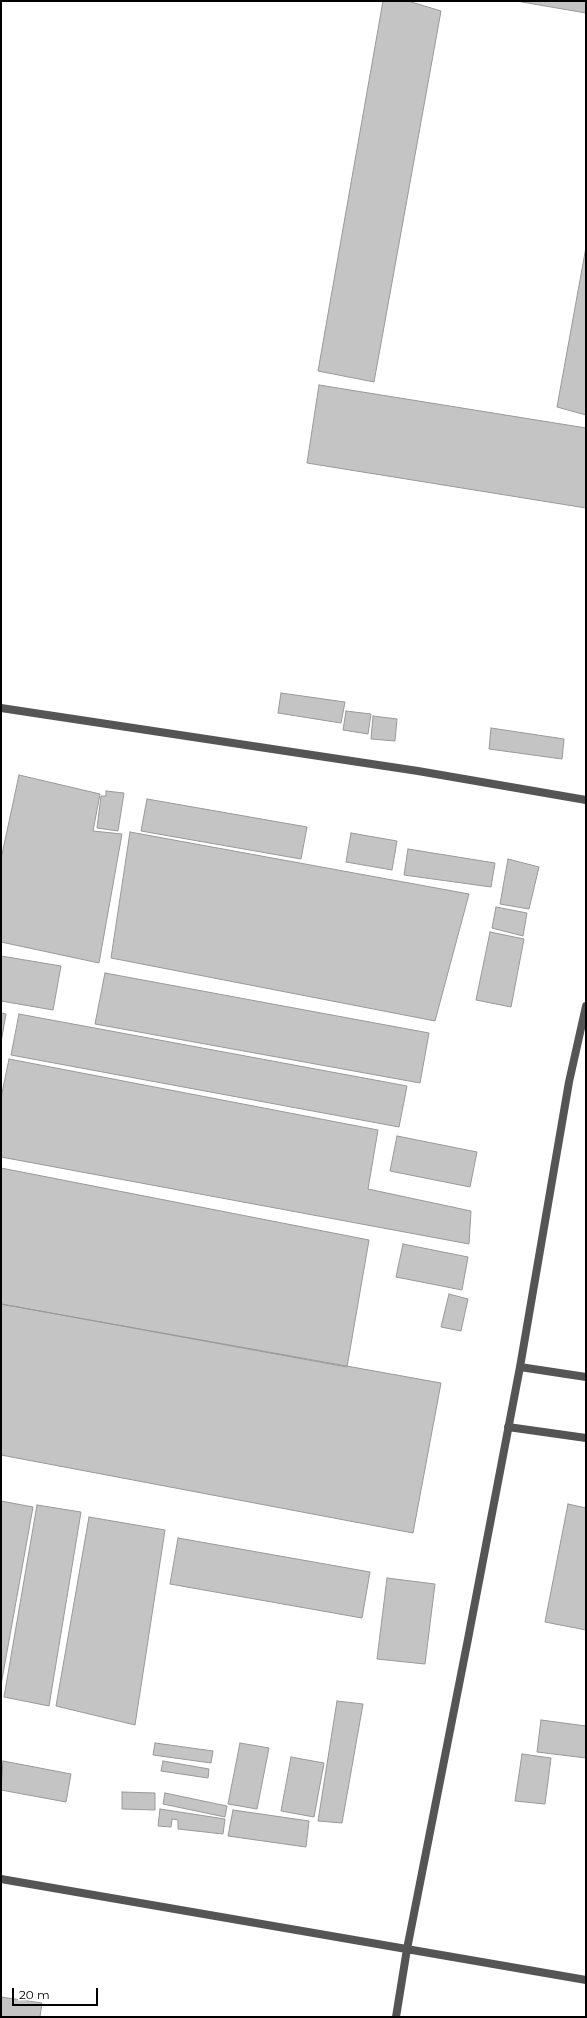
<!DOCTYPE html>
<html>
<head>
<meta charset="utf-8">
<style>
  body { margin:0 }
  #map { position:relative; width:587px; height:2018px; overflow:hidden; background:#fff; font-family:Montserrat,sans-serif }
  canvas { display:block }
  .frame { position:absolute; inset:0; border:2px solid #000; pointer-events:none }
  .scale { position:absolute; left:12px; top:1988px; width:86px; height:18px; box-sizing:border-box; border:2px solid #000; border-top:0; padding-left:5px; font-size:12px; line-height:14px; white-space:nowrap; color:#000; -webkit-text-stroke:3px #fff; paint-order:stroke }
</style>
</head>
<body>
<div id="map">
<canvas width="587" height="2018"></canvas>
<div class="frame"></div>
<div class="scale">20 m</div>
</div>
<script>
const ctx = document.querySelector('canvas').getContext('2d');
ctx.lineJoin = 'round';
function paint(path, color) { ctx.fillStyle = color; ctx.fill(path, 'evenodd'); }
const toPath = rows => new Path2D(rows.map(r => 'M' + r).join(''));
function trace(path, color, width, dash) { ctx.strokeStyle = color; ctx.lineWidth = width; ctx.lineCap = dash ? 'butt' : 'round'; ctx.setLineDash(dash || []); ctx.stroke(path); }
const building = toPath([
  [383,1,408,1,441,11,374,382,318,371,383,1],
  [516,1,586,1,586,13,516,1],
  [586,247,586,415,557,407,586,247],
  [319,385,586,428,586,508,307,463,319,385],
  [281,693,345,702,341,723,278,713,281,693],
  [346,711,371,714,368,734,343,730,346,711],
  [373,716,397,719,395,741,371,739,373,716],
  [491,728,564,739,562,759,489,749,491,728],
  [19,775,100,794,93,831,122,834,99,963,1,942,1,859,19,775],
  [106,791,124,793,118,831,97,828,101,796,106,796,106,791],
  [147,799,307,827,301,859,141,831,147,799],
  [130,832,469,894,435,1021,111,958,130,832],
  [351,833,397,841,392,870,346,862,351,833],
  [408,849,495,863,491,887,404,875,408,849],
  [508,859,539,867,529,909,500,904,508,859],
  [496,907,527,913,523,936,492,928,496,907],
  [490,932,524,939,511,1007,476,1000,490,932],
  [1,956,61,966,53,1010,1,1001,1,956],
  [105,973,429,1033,420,1083,95,1024,105,973],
  [1,1013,6,1014,1,1042,1,1013],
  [19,1014,407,1086,399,1127,11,1055,19,1014],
  [9,1059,378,1130,368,1189,471,1211,469,1244,1,1157,1,1098,9,1059],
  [397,1136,477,1152,470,1187,390,1171,397,1136],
  [1,1168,369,1240,347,1367,1,1304,1,1168],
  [403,1244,468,1257,462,1290,396,1277,403,1244],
  [449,1294,468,1299,461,1331,441,1327,449,1294],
  [1,1304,441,1383,413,1533,1,1455,1,1304],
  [1,1501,33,1507,1,1685,1,1501],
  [568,1504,586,1508,586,1630,545,1622,568,1504],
  [37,1505,81,1512,49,1706,4,1697,37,1505],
  [89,1517,165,1530,135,1725,56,1706,89,1517],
  [178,1538,370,1572,362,1618,170,1584,178,1538],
  [387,1578,435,1584,425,1664,377,1659,387,1578],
  [337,1701,363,1704,342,1823,318,1821,337,1701],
  [541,1720,586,1726,586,1758,537,1752,541,1720],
  [155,1743,213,1751,211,1763,153,1755,155,1743],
  [240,1743,269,1748,257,1809,228,1804,240,1743],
  [522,1754,551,1758,545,1804,515,1801,522,1754],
  [291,1757,324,1763,314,1817,281,1811,291,1757],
  [3,1761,71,1774,66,1802,1,1790,3,1761],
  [163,1761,209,1769,208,1778,161,1771,163,1761],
  [122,1792,155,1793,155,1810,122,1809,122,1792],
  [165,1793,227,1806,225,1817,163,1804,165,1793],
  [160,1809,225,1819,223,1834,178,1829,178,1820,172,1819,171,1827,158,1826,160,1809],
  [233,1810,309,1821,306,1847,228,1836,233,1810],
  [1,1997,42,2003,40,2017,1,2017,1,1997]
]);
paint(building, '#c4c4c4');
trace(building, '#999', 1);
trace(toPath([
  [1,708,418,771,586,800],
  [520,1367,586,1377],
  [508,1427,586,1438],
  [407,1949,468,1639,520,1367,569,1082,586,1006]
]), '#555', 8);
trace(toPath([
  [1,1879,586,1980],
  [396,2017,407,1949]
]), '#555', 8);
</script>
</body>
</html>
